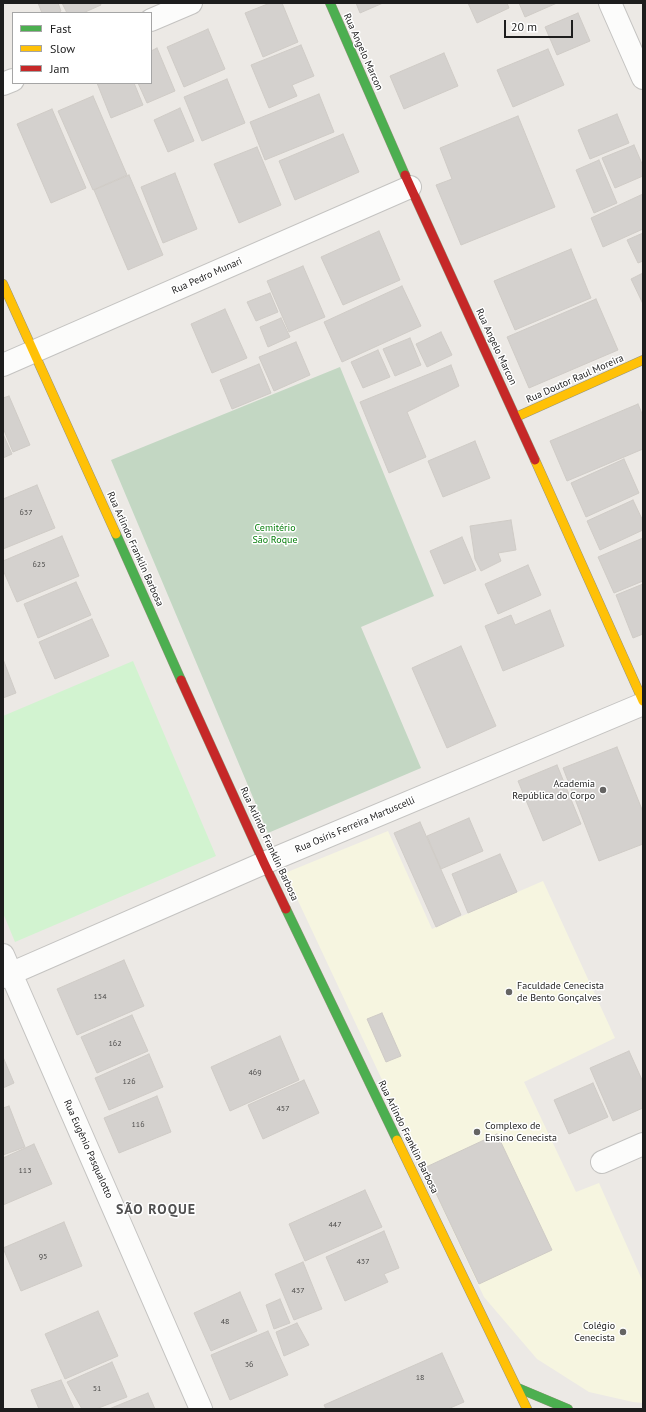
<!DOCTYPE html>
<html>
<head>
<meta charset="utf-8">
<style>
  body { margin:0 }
  #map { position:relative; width:646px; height:1412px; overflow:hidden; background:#ece9e5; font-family:"PT Sans",sans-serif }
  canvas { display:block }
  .frame { position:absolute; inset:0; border:4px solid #1d1d1d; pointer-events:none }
  .legend { position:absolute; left:12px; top:12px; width:140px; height:72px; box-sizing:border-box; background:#fff; border:1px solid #a5a5a5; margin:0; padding:5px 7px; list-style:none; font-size:12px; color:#1d1d1d }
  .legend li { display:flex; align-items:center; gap:8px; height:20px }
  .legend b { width:20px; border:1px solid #a5a5a5 }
  .scale { position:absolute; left:504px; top:20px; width:69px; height:18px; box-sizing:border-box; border:2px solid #1d1d1d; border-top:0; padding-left:5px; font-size:12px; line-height:14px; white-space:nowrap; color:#1d1d1d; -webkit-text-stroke:3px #fff; paint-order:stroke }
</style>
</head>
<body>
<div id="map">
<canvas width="646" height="1412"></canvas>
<div class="frame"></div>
<ul class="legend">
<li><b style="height:5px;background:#4caf50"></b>Fast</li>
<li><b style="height:5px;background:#ffc107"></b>Slow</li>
<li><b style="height:5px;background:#c62828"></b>Jam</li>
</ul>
<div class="scale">20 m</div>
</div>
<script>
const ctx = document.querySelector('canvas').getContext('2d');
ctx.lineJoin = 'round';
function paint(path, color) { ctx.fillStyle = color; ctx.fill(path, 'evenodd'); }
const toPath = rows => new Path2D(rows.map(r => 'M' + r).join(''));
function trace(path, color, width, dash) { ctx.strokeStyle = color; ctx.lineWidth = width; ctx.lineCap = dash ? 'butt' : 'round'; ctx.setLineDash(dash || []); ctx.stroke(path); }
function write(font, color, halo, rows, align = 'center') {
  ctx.font = font + ' "PT Sans",sans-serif'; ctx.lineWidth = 3; ctx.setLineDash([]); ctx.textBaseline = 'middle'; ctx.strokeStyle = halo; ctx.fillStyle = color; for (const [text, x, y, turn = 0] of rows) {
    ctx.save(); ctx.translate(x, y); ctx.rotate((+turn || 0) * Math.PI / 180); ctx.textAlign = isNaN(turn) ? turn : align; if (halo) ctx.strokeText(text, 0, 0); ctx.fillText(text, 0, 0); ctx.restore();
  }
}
paint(toPath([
  [388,831,432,929,543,881,615,1038,524,1082,576,1192,599,1183,643,1282,643,1403,633,1402,589,1392,537,1359,484,1297,285,873]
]), '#f6f5e0');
paint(toPath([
  [340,367,434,596,361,627,421,768,268,833,111,460]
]), '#c3d7c3');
paint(toPath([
  [133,661,216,856,15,942,3,913,3,716]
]), '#d2f3d0');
const building = toPath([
  [38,3,58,3,61,11,58,13,42,13,38,3],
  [62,3,100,3,101,5,83,13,67,13,62,3],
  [270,3,282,3,298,42,263,57,245,13,270,3],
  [356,3,383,3,360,13,356,3],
  [468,3,507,3,509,8,477,23,468,3],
  [519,3,557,3,525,17,519,3],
  [578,13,590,41,557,55,545,27,578,13],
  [208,29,225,69,184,87,167,47,208,29],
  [301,45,314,76,292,85,297,96,269,108,251,65,301,45],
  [157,48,175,91,147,103,138,83,151,83,151,51,157,48],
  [548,49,564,85,513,107,497,70,548,49],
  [444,53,458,86,404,109,390,76,444,53],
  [227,79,245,123,202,141,184,97,227,79],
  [97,83,134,83,143,105,111,118,97,83],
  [319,94,334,132,265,160,250,122,319,94],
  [93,96,127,175,93,190,58,111,93,96],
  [180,108,194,141,168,152,154,120,180,108],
  [52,109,86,188,51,203,17,124,52,109],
  [617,114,629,143,590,159,578,130,617,114],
  [518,116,555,207,461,245,436,185,452,179,440,148,518,116],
  [343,134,359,172,295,200,279,161,343,134],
  [634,145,643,166,643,176,615,188,602,158,634,145],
  [257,147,281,205,239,223,214,164,257,147],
  [599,160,617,203,594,213,576,170,599,160],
  [175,173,197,229,163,243,141,187,175,173],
  [129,175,163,255,128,270,94,190,129,175],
  [643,194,643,229,603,247,591,218,643,194],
  [379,231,400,280,343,305,321,257,379,231],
  [643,233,643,261,638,263,627,240,643,233],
  [571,249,591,298,515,330,494,281,571,249],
  [303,266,325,317,289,332,267,281,303,266],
  [643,273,643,304,631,279,643,273],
  [402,286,421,326,342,362,324,322,402,286],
  [270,293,278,312,256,321,247,302,270,293],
  [596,299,618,350,529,388,507,337,596,299],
  [225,309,247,358,212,373,191,324,225,309],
  [281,318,290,337,268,347,260,327,281,318],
  [441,332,452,355,427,367,416,344,441,332],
  [410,338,421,365,395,376,383,349,410,338],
  [296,342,310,375,274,391,259,357,296,342],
  [378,350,390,377,363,388,351,362,378,350],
  [259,364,271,393,232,409,220,380,259,364],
  [451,365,459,386,407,412,426,457,389,473,360,402,451,365],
  [9,396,30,445,13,452,3,428,3,398,9,396],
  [638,404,643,416,643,449,567,481,550,441,638,404],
  [3,434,12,454,3,458,3,434],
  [475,441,490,478,443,497,428,461,475,441],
  [624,459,639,493,586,517,571,483,624,459],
  [37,485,55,528,3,549,3,499,37,485],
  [633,500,643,521,643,530,600,550,587,521,633,500],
  [511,520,516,550,498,553,501,561,481,571,475,559,470,526,511,520],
  [62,536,79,576,17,602,3,570,3,561,62,536],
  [462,537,476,570,444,584,430,551,462,537],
  [643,538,643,581,614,593,598,557,643,538],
  [528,565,541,595,498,614,485,584,528,565],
  [76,582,91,615,38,638,24,604,76,582],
  [643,584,643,634,633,638,616,595,643,584],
  [550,610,564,646,503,671,485,626,511,615,515,625,550,610],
  [92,619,109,656,55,679,39,642,92,619],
  [461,646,496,726,447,748,412,668,461,646],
  [3,659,16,693,3,698,3,659],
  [617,747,643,812,643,844,599,861,563,768,617,747],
  [557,765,581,824,543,841,518,781,557,765],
  [469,818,483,851,441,869,427,836,469,818],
  [420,822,461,915,436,927,394,833,420,822],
  [500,854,517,892,468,913,452,874,500,854],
  [124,960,144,1006,77,1035,57,989,124,960],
  [382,1013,401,1056,386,1062,367,1019,382,1013],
  [132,1015,148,1051,97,1073,81,1037,132,1015],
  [280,1036,299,1080,230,1111,211,1067,280,1036],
  [629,1051,643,1082,643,1108,613,1121,590,1068,629,1051],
  [149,1054,163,1087,109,1110,95,1078,149,1054],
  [3,1057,14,1083,3,1088,3,1057],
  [304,1080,319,1113,263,1139,248,1105,304,1080],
  [593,1083,608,1117,569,1134,554,1100,593,1083],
  [157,1096,171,1132,119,1153,104,1118,157,1096],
  [9,1106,25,1147,3,1155,3,1108,9,1106],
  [497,1134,552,1250,479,1284,424,1168,497,1134],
  [34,1144,52,1184,3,1205,3,1158,34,1144],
  [365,1190,382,1227,305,1261,289,1224,365,1190],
  [64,1222,82,1266,21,1291,3,1248,64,1222],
  [384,1231,399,1268,384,1274,388,1282,345,1301,326,1257,384,1231],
  [303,1262,322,1309,294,1320,275,1274,303,1262],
  [240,1292,257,1331,211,1351,194,1313,240,1292],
  [280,1299,290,1323,274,1329,266,1305,280,1299],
  [98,1311,118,1356,65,1379,45,1334,98,1311],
  [297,1323,309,1345,284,1356,276,1332,297,1323],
  [268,1331,288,1375,230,1400,211,1355,268,1331],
  [442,1353,464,1402,448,1409,326,1409,324,1405,442,1353],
  [112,1362,127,1397,96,1409,82,1409,67,1382,112,1362],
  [61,1380,74,1409,39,1409,31,1390,61,1380],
  [148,1393,155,1409,109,1409,148,1393]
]);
paint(building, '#d4d1ce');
trace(building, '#cfcbc6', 1);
const street = toPath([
  [610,3,643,78],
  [151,20,191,3],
  [3,84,13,80],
  [3,365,410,187],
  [3,955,201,1409],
  [3,977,264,863,643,704],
  [602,1162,643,1144]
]);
const fast = toPath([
  [330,3,405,175],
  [116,534,181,680],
  [286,909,397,1140],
  [518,1388,568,1409]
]);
const slow = toPath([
  [3,284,116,534],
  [516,417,643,360],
  [535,460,643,701],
  [397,1140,527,1409]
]);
const jam = toPath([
  [405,175,535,460],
  [181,680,264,863,286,909]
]);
trace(street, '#c4c3c1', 24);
trace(fast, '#95957c', 10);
trace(slow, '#95957c', 10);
trace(jam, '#95957c', 10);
trace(street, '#fcfcfb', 22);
trace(fast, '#4caf50', 9);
trace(slow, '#ffc107', 9);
trace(jam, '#c62828', 9);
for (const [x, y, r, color] of [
  [603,790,4,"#656463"],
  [509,992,4,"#656463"],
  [477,1132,4,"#656463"],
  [623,1332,4,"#656463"]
]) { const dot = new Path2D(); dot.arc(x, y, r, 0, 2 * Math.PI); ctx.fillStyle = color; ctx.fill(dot); trace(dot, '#fff', 1.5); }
write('8px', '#4b4a49', null, [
  ["637",26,513],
  ["625",39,565],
  ["154",100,997],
  ["162",115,1044],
  ["469",255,1073],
  ["126",129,1082],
  ["457",283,1109],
  ["116",138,1125],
  ["113",25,1171],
  ["447",335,1225],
  ["95",43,1257],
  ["437",363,1262],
  ["437",298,1291],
  ["48",225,1322],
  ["36",249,1365],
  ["18",420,1378],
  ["51",97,1389]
]);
write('10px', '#1d1d1d', '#fff', [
  ["Rua Angelo Marcon",363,52,66],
  ["Rua Pedro Munari",207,276,-24],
  ["Rua Angelo Marcon",496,347,65],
  ["Rua Doutor Raul Moreira",575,379,-24],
  ["Rua Arlindo Franklin Barbosa",135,549,66],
  ["Rua Osíris Ferreira Martuscelli",355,825,-23],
  ["Rua Arlindo Franklin Barbosa",269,844,65],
  ["Rua Arlindo Franklin Barbosa",408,1137,64],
  ["Rua Eugênio Pasqualotto",88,1149,66]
]);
write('10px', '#077f0d', '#fff', [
  ["Cemitério",275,528],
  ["São Roque",275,540]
]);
write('10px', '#1d1d1d', '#fff', [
  ["Academia",595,784],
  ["República do Corpo",595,796],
  ["Faculdade Cenecista",517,986,"left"],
  ["de Bento Gonçalves",517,998,"left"],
  ["Complexo de",485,1126,"left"],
  ["Ensino Cenecista",485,1138,"left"],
  ["Colégio",615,1326],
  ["Cenecista",615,1338]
], 'right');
ctx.letterSpacing = '1px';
write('bold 14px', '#505050', '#fff', [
  ["SÃO ROQUE",156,1210]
]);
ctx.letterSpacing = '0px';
</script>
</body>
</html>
